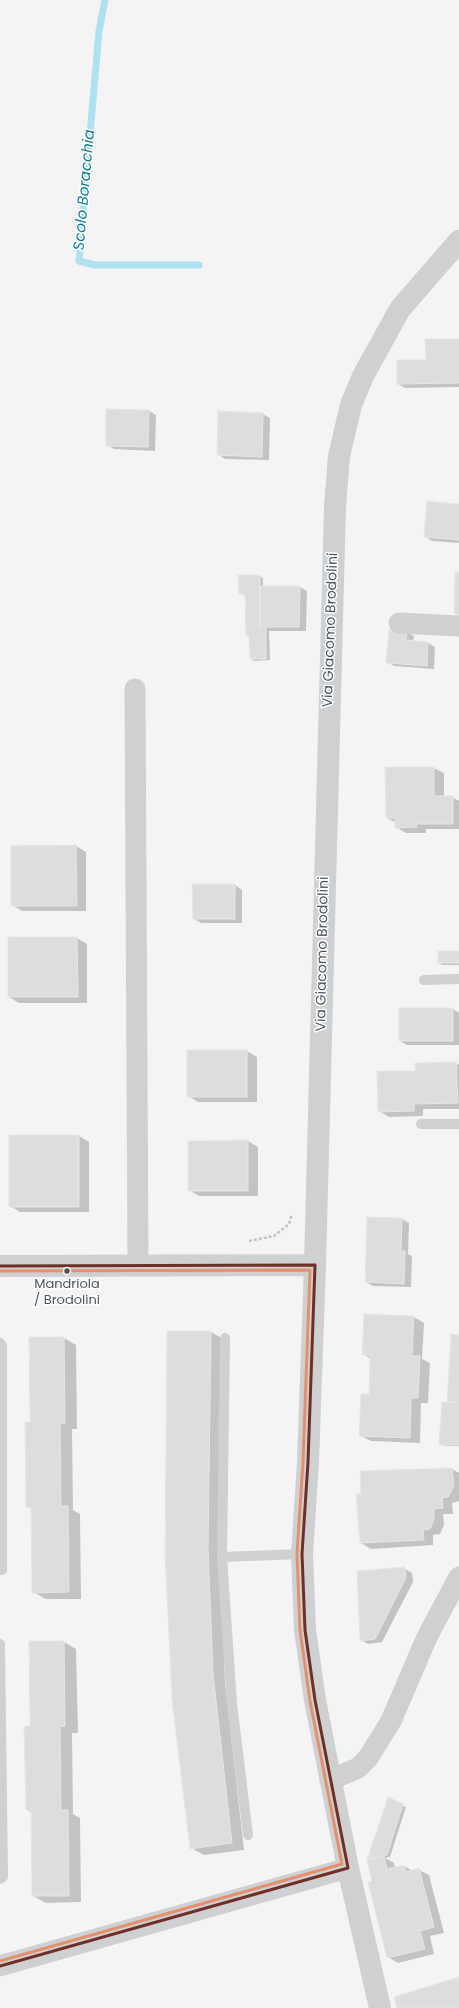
<!DOCTYPE html>
<html>
<head>
<meta charset="utf-8">
<style>
  body { margin:0 }
  canvas { display:block; background:#f4f4f4 }
</style>
</head>
<body>
<canvas width="459" height="2008"></canvas>
<script>
const ctx = document.querySelector('canvas').getContext('2d');
ctx.lineJoin = 'round';
function paint(path, color) { ctx.fillStyle = color; ctx.fill(path, 'evenodd'); }
const toPath = rows => new Path2D(rows.map(r => 'M' + r).join(''));
function trace(path, color, width, dash) { ctx.strokeStyle = color; ctx.lineWidth = width; ctx.lineCap = dash ? 'butt' : 'round'; ctx.setLineDash(dash || []); ctx.stroke(path); }
function write(font, color, halo, rows, align = 'center') {
  ctx.font = font + ' Poppins,sans-serif'; ctx.lineWidth = 3; ctx.setLineDash([]); ctx.textBaseline = 'middle'; ctx.strokeStyle = halo; ctx.fillStyle = color; for (const [text, x, y, turn = 0] of rows) {
    ctx.save(); ctx.translate(x, y); ctx.rotate((+turn || 0) * Math.PI / 180); ctx.textAlign = isNaN(turn) ? turn : align; if (halo) ctx.strokeText(text, 0, 0); ctx.fillText(text, 0, 0); ctx.restore();
  }
}
paint(toPath([
  [459,340,459,387,405,388,398,384],
  [149,411,156,415,155,451,114,449,107,445],
  [219,412,263,414,270,418,269,460,225,459,218,454],
  [459,505,459,543,432,541,425,536],
  [260,576,263,578,263,587,300,587,307,591,306,631,269,631,270,660,254,661,251,659,246,596,240,593],
  [406,632,414,636,413,642,428,643,435,647,434,669,394,666,387,662],
  [434,768,444,773,444,797,452,797,459,801,459,829,426,829,426,833,406,833,396,827,396,823,387,818],
  [76,846,86,852,86,911,22,911,12,905],
  [235,885,242,890,242,923,201,923,194,919],
  [9,938,77,938,87,944,87,1003,19,1003,9,997],
  [459,952,459,965,442,965,439,963],
  [453,1009,459,1013,459,1045,407,1045,400,1041],
  [247,1051,257,1057,257,1102,198,1102,188,1096],
  [456,1063,459,1065,459,1109,423,1109,423,1116,389,1117,379,1111,416,1072,416,1064],
  [79,1136,89,1142,89,1212,20,1212,10,1206],
  [248,1141,258,1147,258,1196,199,1196,189,1190,189,1142],
  [402,1219,409,1223,408,1254,412,1256,411,1287,373,1286,366,1282],
  [414,1317,424,1323,422,1359,430,1363,428,1403,421,1403,420,1443,371,1441,361,1436,370,1395,371,1359,363,1354],
  [168,1332,211,1332,223,1339,220,1555,225,1682,244,1850,204,1855,191,1848],
  [459,1336,459,1446,444,1446,440,1444,452,1403,448,1401],
  [30,1338,64,1338,76,1345,77,1429,72,1429,73,1510,80,1514,81,1599,46,1599,33,1592,32,1509,27,1506,31,1423],
  [452,1469,459,1473,459,1501,452,1503,453,1514,443,1514,444,1525,440,1534,433,1535,433,1545,371,1549,361,1543],
  [404,1568,412,1573,413,1582,382,1642,368,1644,361,1640],
  [30,1642,64,1642,76,1649,78,1733,72,1733,73,1814,80,1818,81,1902,46,1903,33,1896,32,1813,27,1810,31,1727],
  [389,1799,406,1807,390,1857,385,1858,394,1863,395,1868,404,1866,413,1871,419,1870,429,1875,444,1933,430,1936,434,1954,398,1963,388,1957,368,1860]
]), '#0003');
trace(toPath([
  [105,0,99,31,79,261,95,265,199,265]
]), '#aee2f0', 7);
const building = toPath([
  [425,339,459,339,459,383,397,384,397,360,426,360,425,339],
  [106,409,149,410,148,447,106,446,106,409],
  [218,411,263,413,262,457,217,455,218,411],
  [427,501,459,504,459,540,424,537,427,501],
  [455,572,459,572,459,614,454,614,455,572],
  [238,575,260,575,260,627,266,627,266,659,250,659,249,636,246,635,245,594,239,594,238,575],
  [260,586,300,586,299,627,260,627,260,586],
  [389,630,407,631,406,640,428,642,427,666,386,663,389,630],
  [385,767,434,767,434,796,453,796,453,824,416,824,417,827,395,828,395,818,386,818,385,767],
  [76,845,77,906,11,906,11,846,76,845],
  [192,884,235,884,235,919,193,919,192,884],
  [8,937,77,937,78,997,8,997,8,937],
  [438,951,459,951,459,963,438,963,438,951],
  [399,1008,453,1008,453,1041,399,1041,399,1008],
  [187,1050,247,1050,247,1097,187,1097,187,1050],
  [456,1062,458,1103,414,1104,414,1111,378,1112,377,1071,415,1071,415,1063,456,1062],
  [9,1135,79,1135,79,1207,9,1207,9,1135],
  [248,1140,248,1191,188,1191,188,1141,248,1140],
  [367,1217,402,1218,401,1251,405,1251,404,1284,365,1282,367,1217],
  [364,1314,414,1316,412,1356,420,1356,418,1398,411,1398,410,1438,359,1436,361,1394,369,1394,370,1355,362,1355,364,1314],
  [167,1331,211,1331,208,1547,213,1674,232,1843,190,1849,172,1699,165,1554,167,1331],
  [451,1334,459,1335,459,1402,447,1402,451,1334],
  [29,1337,64,1337,65,1423,60,1423,61,1506,68,1506,69,1592,32,1593,31,1507,26,1507,25,1422,30,1422,29,1337],
  [442,1402,459,1403,459,1445,439,1445,442,1402],
  [452,1468,454,1486,448,1497,442,1498,443,1508,434,1509,434,1519,430,1529,423,1530,424,1540,360,1543,356,1494,361,1494,360,1471,452,1468],
  [405,1567,406,1578,375,1639,360,1641,357,1571,405,1567],
  [29,1641,64,1641,65,1726,60,1727,61,1810,68,1810,69,1896,32,1896,31,1810,26,1810,24,1726,30,1726,29,1641],
  [388,1797,403,1804,387,1855,367,1860,388,1797],
  [384,1856,387,1869,404,1865,406,1872,419,1868,434,1927,420,1931,425,1949,387,1958,368,1882,372,1881,367,1860,384,1856],
  [459,1977,459,2008,397,2008,394,1997,459,1977]
]);
paint(building, '#ddddde');
trace(building, '#e5e6e7', 1);
trace(toPath([
  [249,1241,274,1236,289,1224,292,1214]
]), '#bcc7c4', 2.5, [3, 2]);
trace(toPath([
  [424,980,459,979],
  [421,1124,459,1124],
  [225,1338,222,1557,232,1703,248,1835],
  [0,1343,2,1346,2,1570,0,1570],
  [222,1557,302,1554],
  [0,1644,3,1877,0,1879]
]), '#ced0d2', 10);
trace(toPath([
  [399,623,459,626],
  [135,689,138,1265],
  [330,1780,358,1768,368,1758,391,1721,427,1637,459,1577],
  [0,1966,348,1868]
]), '#ced0d2', 21);
trace(toPath([
  [0,1266,315,1265],
  [380,2008,348,1868,315,1700,305,1630,302,1554,308,1462,315,1265,335,506,339,456,351,405,363,376,400,309,459,241]
]), '#ced0d2', 22);
trace(toPath([
  [0,1266,315,1265,308,1462,302,1554,305,1630,315,1700,348,1868,0,1966]
]), '#6f2f26', 3);
trace(toPath([
  [0,1961,342,1864,310,1701,300,1630,297,1554,303,1462,310,1270,0,1271]
]), '#e2906d', 3);
for (const [x, y, r, color] of [
  [67,1271,3.5,"#4a5661"]
]) { const dot = new Path2D(); dot.arc(x, y, r, 0, 2 * Math.PI); ctx.fillStyle = color; ctx.fill(dot); trace(dot, '#fff', 1.5); }
write('13px', '#4a5661', '#fff', [
  ["Mandriola",67,1285],
  ["/ Brodolini",67,1301]
]);
write('14px', '#4a5661', '#fff', [
  ["Via Giacomo Brodolini",331,630,-88],
  ["Via Giacomo Brodolini",323,954,-89]
]);
write('italic 15px', '#0c7c9b', '#fff', [
  ["Scolo Boracchia",85,190,-85]
]);
</script>
</body>
</html>
